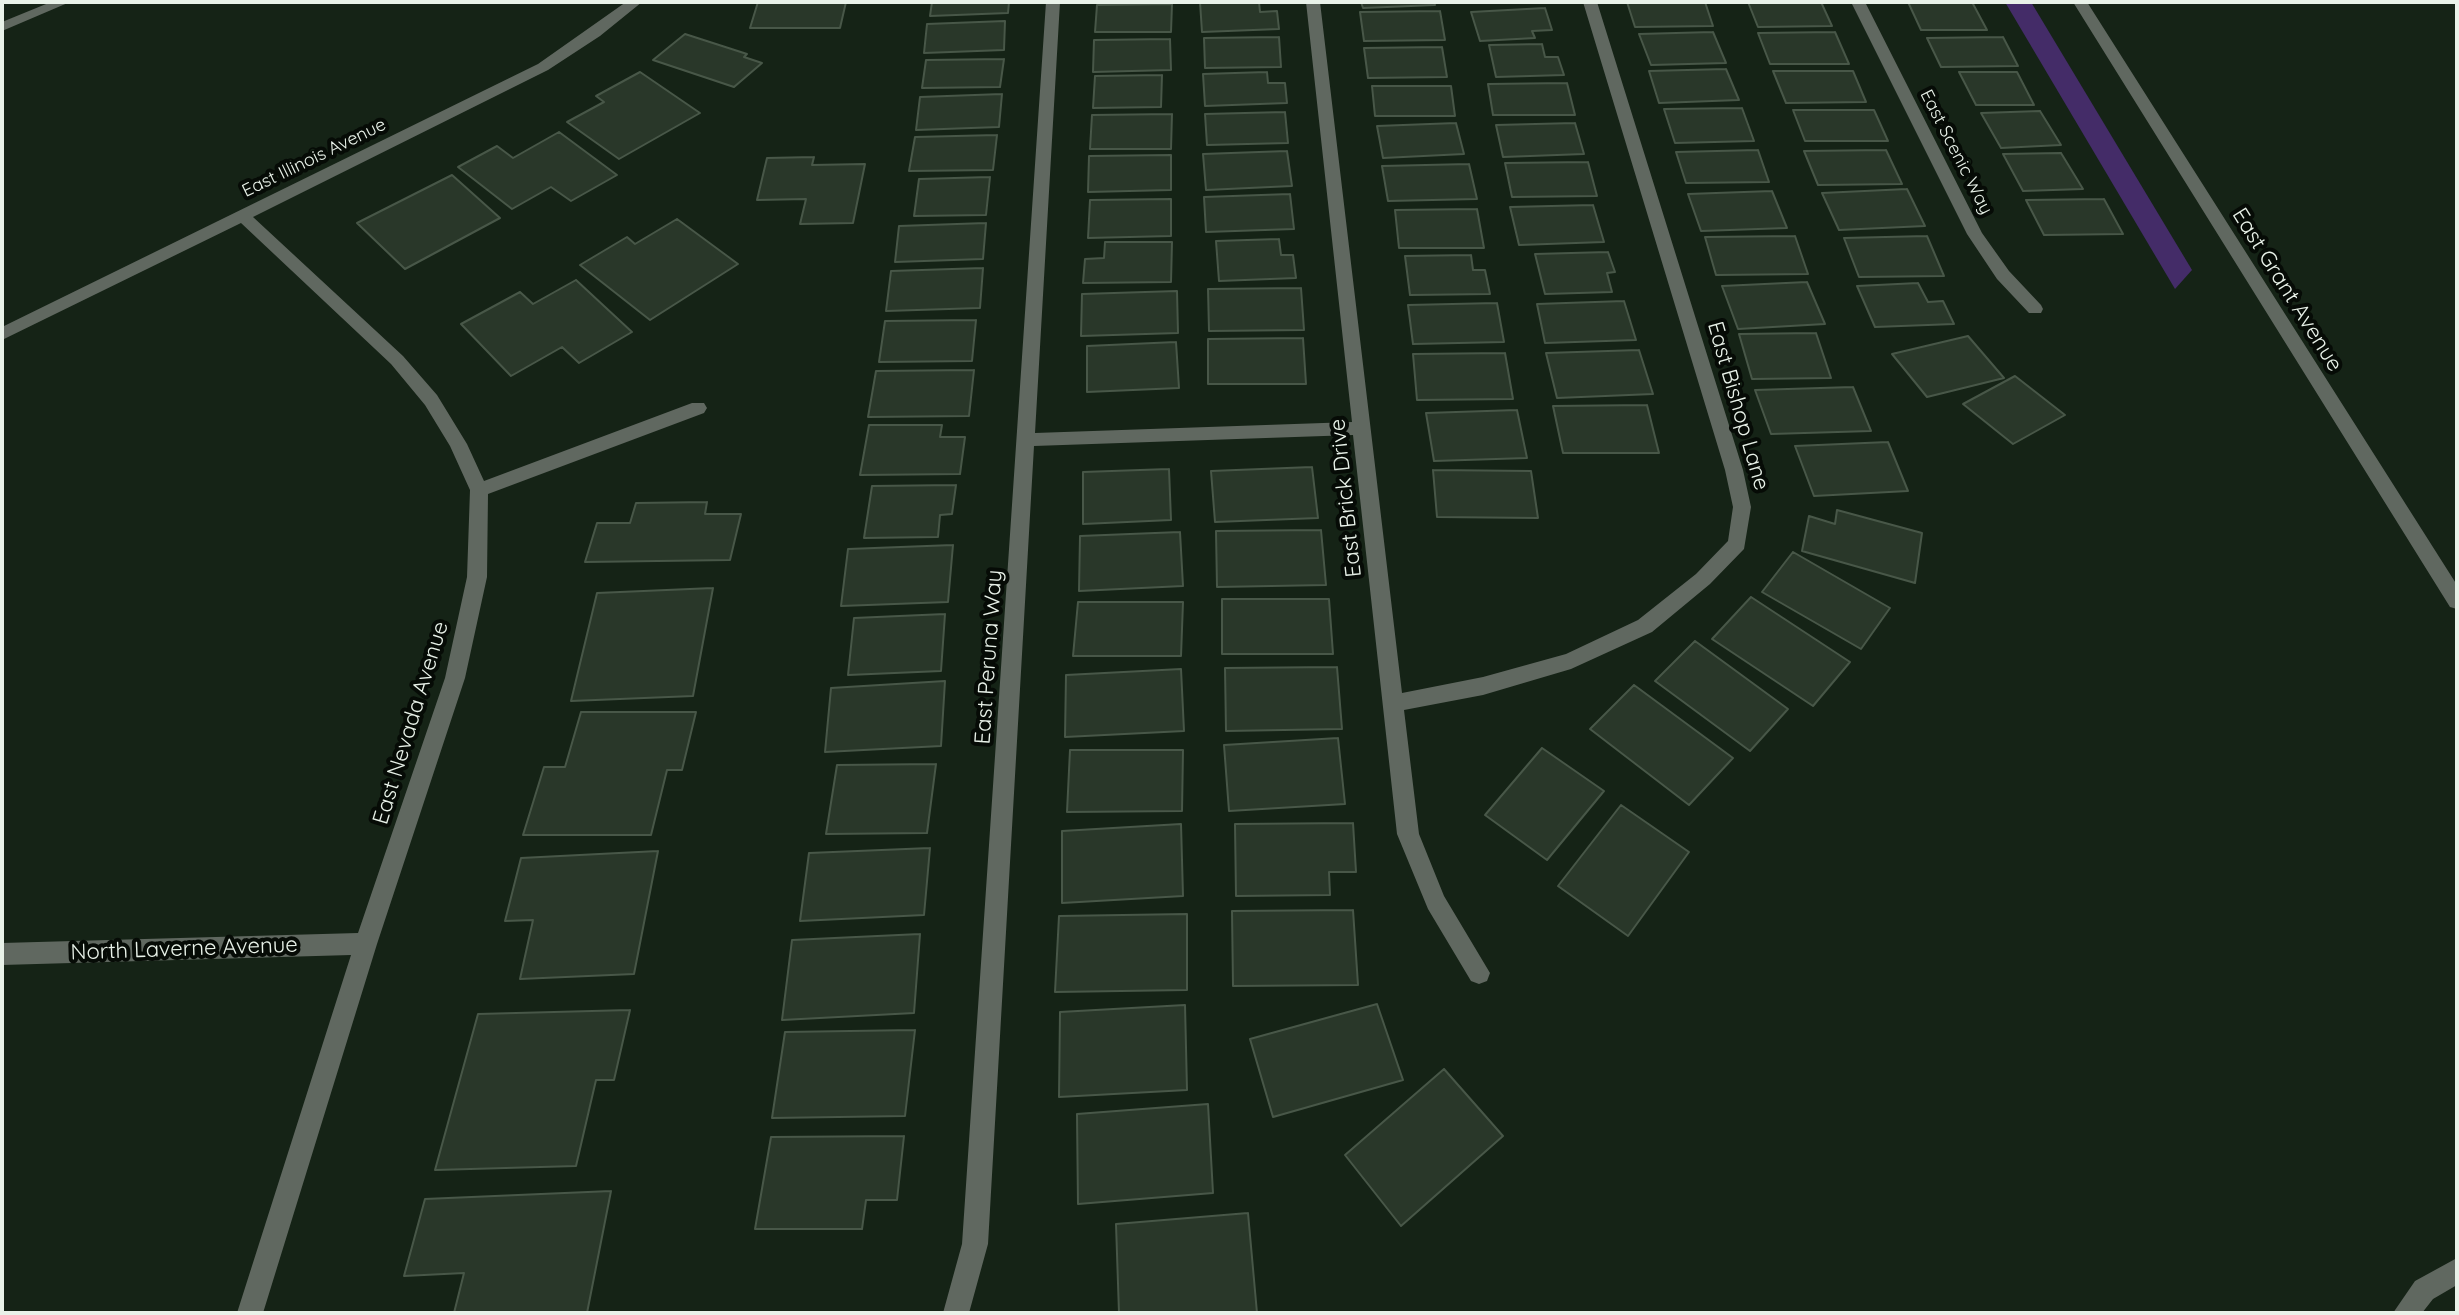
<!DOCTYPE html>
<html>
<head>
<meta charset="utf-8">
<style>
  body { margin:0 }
  #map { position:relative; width:2459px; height:1315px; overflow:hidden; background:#152316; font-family:Quicksand,sans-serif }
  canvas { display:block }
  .frame { position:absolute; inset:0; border:4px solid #e9f2e9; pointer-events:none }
</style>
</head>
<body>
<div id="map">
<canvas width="2459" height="1315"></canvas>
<div class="frame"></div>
</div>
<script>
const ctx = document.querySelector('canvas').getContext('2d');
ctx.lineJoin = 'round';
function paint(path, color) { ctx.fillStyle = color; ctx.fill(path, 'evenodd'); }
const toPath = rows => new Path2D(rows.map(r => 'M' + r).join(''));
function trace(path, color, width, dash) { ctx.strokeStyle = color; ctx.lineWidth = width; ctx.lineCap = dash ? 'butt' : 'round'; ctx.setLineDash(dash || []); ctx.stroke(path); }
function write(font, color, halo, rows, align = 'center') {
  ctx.font = font + ' Quicksand,sans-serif'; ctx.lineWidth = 8; ctx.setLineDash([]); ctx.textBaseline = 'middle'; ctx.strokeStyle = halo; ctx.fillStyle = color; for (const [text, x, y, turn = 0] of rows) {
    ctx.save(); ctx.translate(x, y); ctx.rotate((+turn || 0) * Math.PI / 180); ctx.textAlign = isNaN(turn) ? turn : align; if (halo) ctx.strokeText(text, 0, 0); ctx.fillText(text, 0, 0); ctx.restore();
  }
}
paint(toPath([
  [2005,2,2031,2,2192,270,2175,289]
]), '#442c68');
const building = toPath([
  [758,2,846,2,840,28,750,28,758,2],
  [932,2,1009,2,1008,13,930,16,932,2],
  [1200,2,1259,2,1260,12,1277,11,1279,29,1202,32,1200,2],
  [1361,2,1434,2,1435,5,1363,8,1361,2],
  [1627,2,1705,2,1713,26,1635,27,1627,2],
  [1748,2,1821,2,1832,26,1758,27,1748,2],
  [1908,2,1972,2,1987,30,1921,30,1908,2],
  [1172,4,1171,32,1095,32,1097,5,1172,4],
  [1545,8,1552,30,1532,31,1535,38,1480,41,1471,12,1545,8],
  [1440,11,1445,40,1364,41,1360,12,1440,11],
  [1005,21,1004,50,924,53,927,24,1005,21],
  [1713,32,1726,63,1651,65,1639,34,1713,32],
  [1835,32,1849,64,1770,64,1758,33,1835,32],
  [685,34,747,54,744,57,762,63,734,87,653,60,685,34],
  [1279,37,1281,67,1205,68,1204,38,1279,37],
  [2003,37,2018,66,1941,67,1927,38,2003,37],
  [1170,39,1171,70,1093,72,1094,40,1170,39],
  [1542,44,1545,57,1558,57,1564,75,1496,77,1489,45,1542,44],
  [1442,47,1447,77,1368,78,1364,48,1442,47],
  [1004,59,1000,87,922,88,926,60,1004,59],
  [1726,69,1739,100,1659,103,1649,71,1726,69],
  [1773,71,1853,71,1866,102,1786,103,1773,71],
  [640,72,700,113,619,159,567,122,604,102,596,96,640,72],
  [1267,72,1268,83,1285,83,1287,103,1205,106,1203,74,1267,72],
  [1959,72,2017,72,2034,105,1976,105,1959,72],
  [1162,75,1161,107,1093,108,1095,76,1162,75],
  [1567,83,1575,115,1493,115,1488,84,1567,83],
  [1372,86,1451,86,1455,116,1375,116,1372,86],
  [1002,94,999,127,916,130,920,97,1002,94],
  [1742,108,1754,141,1675,143,1664,109,1742,108],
  [1793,110,1874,110,1888,141,1805,141,1793,110],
  [2040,111,2061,145,2001,148,1981,113,2040,111],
  [1285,112,1288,143,1207,145,1205,114,1285,112],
  [1172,114,1171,149,1090,149,1092,115,1172,114],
  [1456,123,1464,154,1383,158,1377,126,1456,123],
  [1575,123,1584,154,1503,157,1496,125,1575,123],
  [559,132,617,175,571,201,551,187,512,209,458,167,497,146,513,158,559,132],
  [997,135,993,170,909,171,915,137,997,135],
  [1758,150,1769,182,1686,183,1676,152,1758,150],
  [1886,150,1902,184,1818,185,1804,151,1886,150],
  [1287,151,1292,186,1206,190,1203,154,1287,151],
  [2061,153,2083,189,2023,191,2003,154,2061,153],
  [1171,155,1171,190,1088,192,1089,156,1171,155],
  [814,157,812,165,865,164,853,223,800,224,806,199,757,200,767,158,814,157],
  [1588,162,1597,196,1512,197,1505,163,1588,162],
  [1469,164,1477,199,1388,201,1382,166,1469,164],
  [452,175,500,218,405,269,357,223,452,175],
  [990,177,986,215,914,216,919,179,990,177],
  [1907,189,1925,226,1839,230,1822,193,1907,189],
  [1772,191,1787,228,1701,231,1688,194,1772,191],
  [1290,194,1294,229,1206,232,1204,197,1290,194],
  [1171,199,1171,236,1088,238,1090,200,1171,199],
  [2104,199,2123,234,2044,235,2026,200,2104,199],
  [1593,205,1604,242,1519,245,1510,207,1593,205],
  [1477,209,1484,248,1399,248,1395,210,1477,209],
  [677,219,738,264,650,320,580,265,627,237,635,244,677,219],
  [986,223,983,259,895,262,899,226,986,223],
  [1795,236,1808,274,1716,275,1705,237,1795,236],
  [1927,236,1944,276,1859,277,1844,238,1927,236],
  [1279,239,1281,255,1293,255,1296,278,1219,281,1216,241,1279,239],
  [1105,242,1172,242,1171,282,1083,283,1085,259,1104,258,1105,242],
  [1608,252,1615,272,1607,273,1612,292,1545,294,1535,254,1608,252],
  [1471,255,1473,270,1485,270,1490,294,1410,295,1405,256,1471,255],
  [983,268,980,308,886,311,891,271,983,268],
  [576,280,632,332,579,363,562,347,511,376,461,324,520,292,533,304,576,280],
  [1807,282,1825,324,1738,329,1722,286,1807,282],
  [1918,283,1928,302,1943,301,1954,324,1875,327,1857,286,1918,283],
  [1301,288,1304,330,1209,331,1208,289,1301,288],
  [1177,291,1178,333,1081,336,1082,294,1177,291],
  [1624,301,1636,340,1545,343,1537,304,1624,301],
  [1497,303,1504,342,1413,344,1408,305,1497,303],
  [976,320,972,361,879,362,885,321,976,320],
  [1816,333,1831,378,1752,379,1739,334,1816,333],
  [1968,336,2004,378,1927,397,1892,354,1968,336],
  [1303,338,1306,384,1208,384,1208,339,1303,338],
  [1176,342,1179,388,1087,392,1087,346,1176,342],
  [1639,350,1653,394,1557,398,1546,353,1639,350],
  [1505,353,1513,399,1417,400,1413,354,1505,353],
  [974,370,969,416,868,417,876,371,974,370],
  [2015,376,2065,415,2013,444,1963,404,2015,376],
  [1853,387,1871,431,1771,434,1755,390,1853,387],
  [1647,405,1659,453,1563,453,1553,406,1647,405],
  [1517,410,1527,458,1434,461,1426,413,1517,410],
  [869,425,942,425,940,437,965,437,960,474,860,475,869,425],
  [1888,442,1908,491,1814,496,1795,446,1888,442],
  [1312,467,1318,518,1215,522,1211,471,1312,467],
  [1169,469,1171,520,1083,524,1083,472,1169,469],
  [1433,470,1531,471,1538,518,1437,517,1433,470],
  [956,485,952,514,940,515,938,537,864,538,872,486,956,485],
  [707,502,705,514,741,514,730,560,585,562,597,523,630,523,636,503,707,502],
  [1837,510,1922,533,1915,583,1802,551,1809,516,1835,524,1837,510],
  [1321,530,1326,585,1217,587,1216,531,1321,530],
  [1180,532,1183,586,1079,591,1080,536,1180,532],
  [953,545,948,602,841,606,848,549,953,545],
  [1793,552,1890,608,1861,649,1762,592,1793,552],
  [713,588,693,696,571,701,597,593,713,588],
  [1751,597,1850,662,1813,706,1712,639,1751,597],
  [1222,599,1329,599,1333,654,1222,654,1222,599],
  [1078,602,1183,602,1181,656,1073,656,1078,602],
  [945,614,941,671,848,675,854,618,945,614],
  [1695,641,1788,709,1750,751,1655,681,1695,641],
  [1337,667,1342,729,1226,731,1225,668,1337,667],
  [1181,669,1184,731,1065,737,1066,675,1181,669],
  [945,681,941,746,825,752,831,688,945,681],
  [1634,685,1733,758,1689,805,1590,729,1634,685],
  [581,712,696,712,682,770,667,770,651,835,523,835,544,767,565,767,581,712],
  [1338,738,1345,804,1229,811,1224,745,1338,738],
  [1542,748,1604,791,1547,860,1485,815,1542,748],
  [1070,750,1183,750,1182,811,1067,812,1070,750],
  [936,764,927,833,826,834,837,765,936,764],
  [1621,805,1689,852,1628,936,1558,886,1621,805],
  [1353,823,1356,872,1329,872,1330,895,1236,896,1235,824,1353,823],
  [1181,824,1183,896,1062,903,1062,831,1181,824],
  [930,848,924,915,800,921,809,853,930,848],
  [658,851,634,974,520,979,533,920,505,921,521,858,658,851],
  [1353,910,1358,985,1233,986,1232,911,1353,910],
  [1187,914,1187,990,1055,992,1059,916,1187,914],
  [920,934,914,1013,782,1020,792,940,920,934],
  [1377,1004,1403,1080,1273,1117,1250,1039,1377,1004],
  [1185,1005,1187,1090,1059,1097,1060,1012,1185,1005],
  [630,1010,614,1080,596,1080,576,1166,435,1170,478,1014,630,1010],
  [915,1030,905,1116,772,1118,785,1032,915,1030],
  [1444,1069,1503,1136,1401,1226,1345,1155,1444,1069],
  [1208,1104,1213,1193,1078,1204,1077,1114,1208,1104],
  [904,1136,897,1200,866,1200,862,1229,755,1229,771,1137,904,1136],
  [611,1191,587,1313,454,1313,464,1273,404,1276,425,1199,611,1191],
  [1248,1213,1257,1313,1119,1313,1116,1224,1248,1213]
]);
paint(building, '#293729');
trace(building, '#485748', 2);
paint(toPath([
  [51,2,70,2,2,31,2,22,51,2],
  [626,2,642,2,600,36,548,70,253,217,403,356,437,395,467,444,484,481,692,403,704,403,707,408,704,413,488,494,487,577,465,678,377,944,263,1313,237,1313,351,955,2,965,2,943,358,933,445,678,467,577,470,490,450,446,425,405,391,364,241,223,2,340,2,327,538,64,626,2],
  [1046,2,1060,2,1035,433,1352,422,1306,2,1320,2,1402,693,1483,677,1566,654,1638,620,1696,574,1728,541,1733,507,1725,470,1583,2,1597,2,1743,470,1751,507,1744,549,1710,584,1652,632,1571,669,1483,695,1404,710,1419,834,1444,896,1490,973,1487,981,1479,984,1471,981,1428,909,1397,834,1353,435,1034,446,988,1244,969,1313,943,1313,962,1244,1046,2],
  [1851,2,1865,2,1982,233,2009,271,2041,305,2043,309,2041,313,2029,313,1997,279,1967,234,1851,2],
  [2073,2,2087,2,2457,585,2457,609,2450,607,2073,2],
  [2457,1258,2457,1285,2433,1299,2422,1313,2393,1313,2415,1281,2457,1258]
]), '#606860');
write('18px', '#e9f2e9', '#060b06', [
  ["East Scenic Way",1956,152,63],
  ["East Illinois Avenue",314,158,-26]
]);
write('22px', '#e9f2e9', '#060b06', [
  ["East Grant Avenue",2287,290,58],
  ["East Bishop Lane",1738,406,74],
  ["East Brick Drive",1346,498,-96],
  ["East Peruna Way",989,657,-86],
  ["East Nevada Avenue",411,723,-73],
  ["North Laverne Avenue",184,949,-2]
]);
</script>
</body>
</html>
